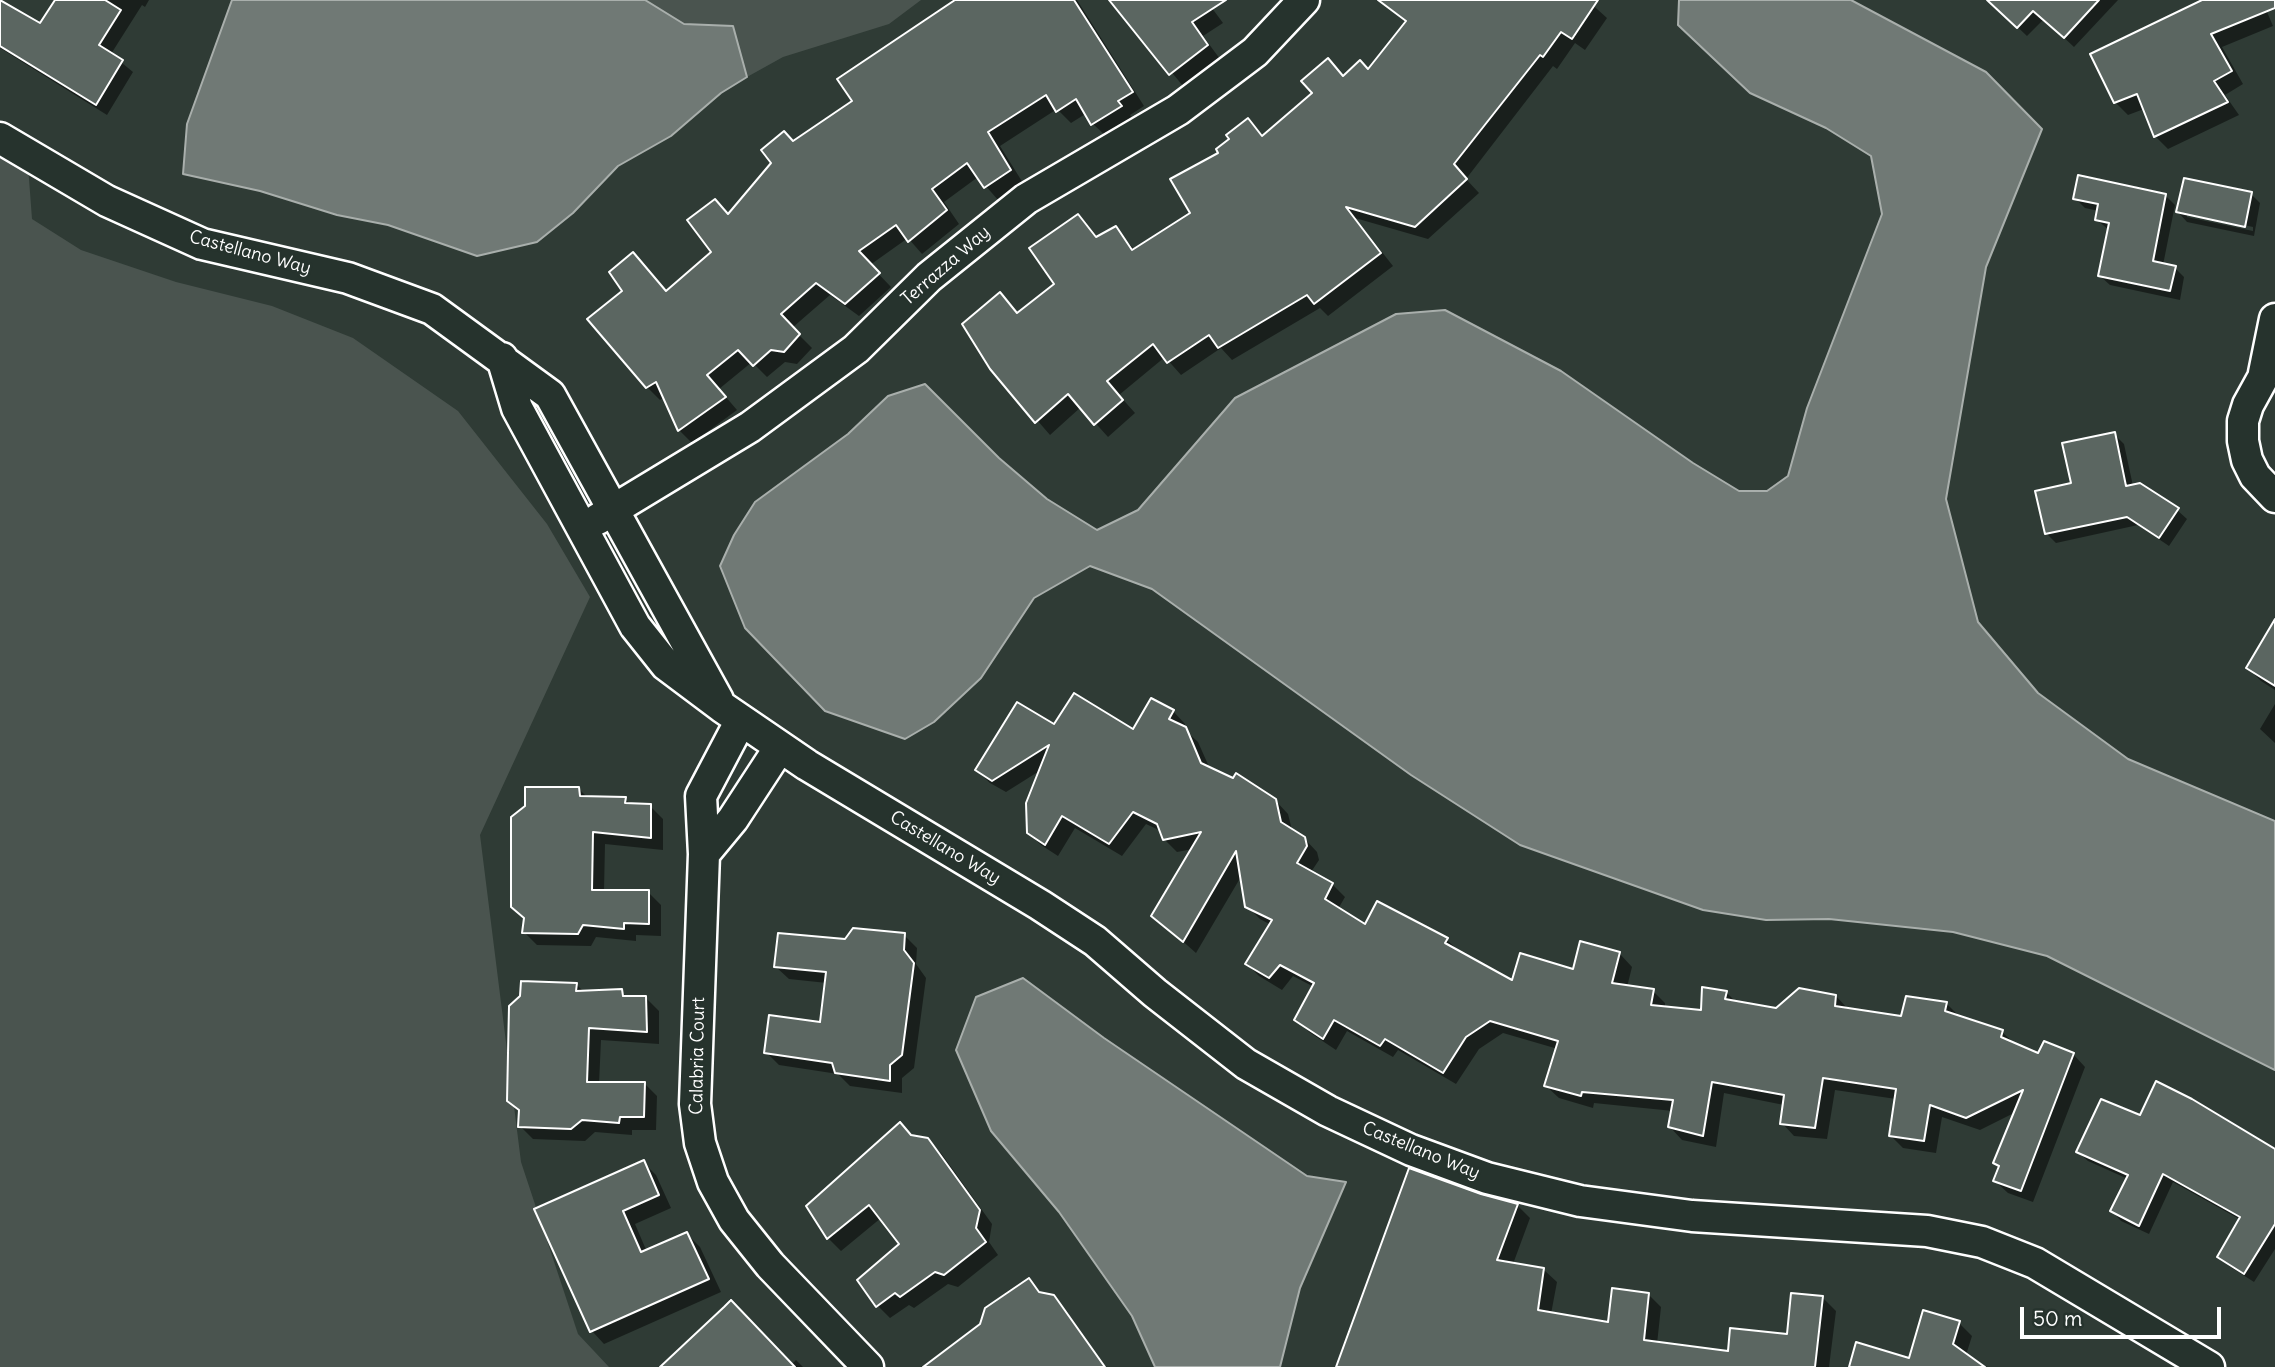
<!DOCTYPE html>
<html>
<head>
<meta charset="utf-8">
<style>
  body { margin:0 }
  #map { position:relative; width:2275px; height:1367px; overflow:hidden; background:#2f3b35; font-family:Delius,sans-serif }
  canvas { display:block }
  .scale { position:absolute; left:2020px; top:1307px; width:201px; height:32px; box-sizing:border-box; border:4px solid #fff; border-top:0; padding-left:9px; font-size:21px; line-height:24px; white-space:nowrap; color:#fff; -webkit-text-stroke:5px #26332d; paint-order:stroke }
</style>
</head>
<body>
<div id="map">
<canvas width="2275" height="1367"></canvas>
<div class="scale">50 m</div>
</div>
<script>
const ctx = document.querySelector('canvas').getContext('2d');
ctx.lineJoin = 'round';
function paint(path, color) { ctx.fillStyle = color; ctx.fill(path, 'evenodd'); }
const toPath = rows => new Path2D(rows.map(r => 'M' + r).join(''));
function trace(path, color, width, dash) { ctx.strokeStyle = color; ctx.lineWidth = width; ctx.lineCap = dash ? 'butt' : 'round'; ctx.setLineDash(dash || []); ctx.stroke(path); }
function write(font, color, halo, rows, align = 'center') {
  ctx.font = font + ' Delius,sans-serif'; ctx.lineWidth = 5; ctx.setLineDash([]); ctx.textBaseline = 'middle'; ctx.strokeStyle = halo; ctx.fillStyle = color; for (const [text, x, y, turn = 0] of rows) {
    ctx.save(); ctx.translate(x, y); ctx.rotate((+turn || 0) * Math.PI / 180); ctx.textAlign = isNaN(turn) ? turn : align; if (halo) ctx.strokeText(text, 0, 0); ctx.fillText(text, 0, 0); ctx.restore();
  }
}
paint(toPath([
  [645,0,921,0,889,24,783,57,747,77,733,26,684,24],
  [0,140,27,152,32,219,81,250,176,282,272,306,353,338,458,411,547,524,590,597,480,835,521,1162,578,1334,609,1367,0,1367]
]), '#4a544f');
const water = toPath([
  [232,0,645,0,684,24,733,26,747,77,721,93,671,136,618,166,573,213,537,242,477,256,388,225,337,215,260,191,183,174,187,124,232,0],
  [1679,0,1851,0,1986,72,2042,129,1986,267,1946,499,1978,622,2038,693,2128,759,2275,821,2275,1070,2047,956,1953,932,1829,919,1766,920,1703,910,1520,845,1411,775,1152,589,1090,566,1034,598,981,678,934,722,905,739,825,711,745,628,720,566,734,535,755,502,848,434,888,396,925,384,999,458,1047,499,1097,530,1138,510,1235,398,1396,314,1445,310,1561,371,1693,463,1739,491,1767,491,1788,476,1807,408,1882,214,1871,156,1826,128,1750,93,1678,25,1679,0],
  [1023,978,1104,1038,1307,1176,1346,1182,1300,1288,1280,1367,1155,1367,1132,1316,1059,1212,991,1131,956,1050,976,997,1023,978]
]);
paint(water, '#707975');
trace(water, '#a9afac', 2);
paint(toPath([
  [57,0,149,0,145,7,142,5,111,54,133,72,107,115,0,48,0,4,41,26],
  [964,0,1077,0,1144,106,1130,115,1134,120,1106,136,1093,124,1087,113,1071,123,1057,109,1000,146,1023,183,998,200,978,177,944,202,959,224,922,254,908,238,870,265,891,287,859,316,830,295,792,328,812,348,797,364,785,362,767,377,752,362,719,389,737,410,692,443,679,430,665,397,660,400,647,387,625,291,633,254,667,292,713,252,729,216,793,143,854,101],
  [1112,0,1206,0,1223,23,1203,36,1220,59,1183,86],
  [1379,0,1587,0,1607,18,1585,50,1575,43,1557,69,1553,66,1466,179,1479,193,1428,239,1355,218,1393,266,1328,316,1320,308,1232,360,1221,348,1181,375,1165,357,1119,395,1135,413,1108,437,1081,407,1050,435,992,368,1000,295,1018,314,1057,284,1078,216,1098,238,1115,228,1135,250,1192,214,1221,153,1247,120,1264,137,1344,77,1369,71,1406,23],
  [1989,0,2118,0,2074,47,2044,19,2027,36],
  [2206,0,2262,0,2273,26,2222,47,2243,84,2225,95,2239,115,2168,149,2155,136,2144,109,2128,115,2115,102,2092,55],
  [2251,194,2260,203,2254,236,2187,222,2178,212],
  [2187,213,2253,227,2253,231,2187,217],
  [2165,195,2175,205,2163,265,2175,268,2184,277,2180,300,2110,285,2100,276,2109,230,2097,220,2099,211,2085,208,2075,198],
  [2114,434,2124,444,2133,486,2177,510,2187,519,2169,546,2138,525,2056,543,2046,533,2073,484],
  [2275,623,2275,690,2261,681,2248,668],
  [2275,704,2275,743,2260,729],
  [1173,711,1185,724,1183,728,1198,742,1210,769,1275,800,1288,814,1292,830,1304,838,1317,852,1319,860,1311,872,1332,884,1345,897,1338,909,1366,927,1378,903,1447,940,1460,952,1513,982,1575,971,1581,943,1620,954,1632,967,1627,987,1653,991,1665,1003,1665,1008,1702,1012,1726,992,1736,1002,1777,1010,1836,996,1848,1009,1903,1018,1946,1003,1959,1016,2002,1032,2016,1045,2039,1055,2073,1054,2085,1067,2033,1202,2008,1193,1995,1181,2000,1168,1995,1163,2016,1112,1980,1130,1942,1117,1936,1153,1903,1148,1891,1136,1896,1099,1835,1090,1827,1139,1794,1136,1782,1123,1784,1105,1724,1093,1716,1147,1682,1140,1670,1127,1673,1111,1594,1103,1593,1108,1559,1098,1546,1086,1558,1049,1503,1033,1479,1049,1456,1084,1398,1050,1393,1057,1347,1031,1336,1050,1309,1032,1297,1019,1314,987,1293,976,1282,990,1259,976,1247,964,1271,925,1260,919,1247,906,1242,875,1196,953,1153,915,1193,849,1177,852,1164,839,1161,831,1146,824,1122,856,1075,828,1058,856,1041,845,1028,832,1041,770,1006,792,990,783,977,770,1055,727,1134,732],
  [579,789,588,798,625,799,631,805,650,806,663,819,663,850,605,844,604,891,648,892,661,905,661,936,636,935,636,941,596,937,591,946,537,945,524,932],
  [904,935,917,948,916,964,926,978,914,1068,902,1078,902,1093,850,1086,838,1074,779,1065,766,1052,822,1024,827,983,789,979,776,967,846,941],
  [576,984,585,993,621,991,627,997,646,998,659,1011,659,1044,601,1040,599,1084,644,1083,657,1096,656,1130,632,1130,632,1135,595,1132,585,1141,533,1139,520,1126,521,1113,508,1101],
  [2141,1117,2272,1149,2275,1147,2275,1249,2254,1282,2229,1266,2220,1256,2241,1220,2173,1182,2149,1234,2121,1221,2112,1211,2128,1179,2088,1161,2078,1152],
  [913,1137,927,1140,941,1153,992,1224,989,1242,998,1255,958,1287,948,1284,914,1308,909,1305,890,1318,878,1306,901,1244,881,1218,841,1251,828,1238],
  [643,1162,656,1175,671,1208,635,1224,647,1252,687,1234,700,1247,721,1292,604,1344,592,1331,537,1210],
  [1480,1196,1517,1205,1530,1218,1513,1264,1544,1270,1557,1282,1551,1314,1610,1324,1648,1294,1661,1307,1657,1344,1729,1353,1788,1336,1823,1298,1836,1311,1829,1367,1338,1367],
  [1959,1323,1972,1336,1966,1355,1982,1367,1851,1367,1910,1360],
  [796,1360,803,1367,663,1367,791,1365]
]), '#0007');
const building = toPath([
  [0,0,40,23,55,0,105,0,121,10,99,45,123,60,96,105,0,46,0,0],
  [955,0,1074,0,1133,92,1118,101,1122,106,1091,125,1076,99,1056,112,1046,95,988,132,1011,170,984,188,967,163,932,189,947,210,908,242,896,225,859,251,880,273,845,304,816,283,781,314,800,334,784,352,771,350,753,366,738,350,707,375,726,397,678,431,656,382,646,388,587,319,622,291,609,272,633,252,666,291,711,252,687,220,715,199,728,214,771,163,761,150,784,131,793,141,852,101,837,79,955,0],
  [1109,0,1226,0,1192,22,1208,45,1169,75,1109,0],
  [1378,0,1598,0,1572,39,1561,32,1543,57,1540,55,1454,164,1467,179,1415,227,1346,207,1381,253,1314,304,1307,295,1218,348,1209,335,1167,363,1153,344,1107,381,1123,400,1094,425,1068,394,1035,423,990,369,962,324,1000,292,1017,313,1054,284,1029,248,1078,214,1096,237,1116,226,1132,250,1190,213,1170,179,1218,153,1216,149,1229,139,1226,135,1248,118,1262,136,1312,93,1301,81,1328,58,1343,76,1360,60,1368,69,1406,21,1378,0],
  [1987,0,2099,0,2064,38,2033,11,2017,28,1987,0],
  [2202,0,2275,0,2275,8,2211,34,2232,71,2214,81,2228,102,2154,137,2137,94,2114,103,2090,54,2202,0],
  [2078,175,2166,194,2153,261,2176,266,2170,291,2098,276,2109,223,2095,220,2098,204,2073,199,2078,175],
  [2184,178,2252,192,2245,227,2176,212,2184,178],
  [2115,432,2126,486,2140,483,2179,508,2159,538,2127,517,2045,534,2035,491,2071,483,2062,443,2115,432],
  [2275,619,2275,686,2246,668,2275,619],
  [1074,693,1133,729,1151,698,1174,710,1169,719,1186,727,1201,763,1233,778,1236,773,1276,799,1281,822,1305,837,1307,846,1297,863,1333,883,1325,899,1365,924,1377,901,1448,938,1445,943,1512,980,1520,953,1573,969,1580,941,1620,952,1612,983,1654,989,1651,1005,1701,1010,1702,987,1727,991,1725,999,1776,1008,1799,988,1836,995,1835,1006,1901,1016,1906,996,1947,1002,1945,1011,2003,1030,2001,1037,2038,1053,2044,1041,2074,1053,2021,1191,1993,1181,1999,1166,1993,1163,2023,1090,1966,1118,1930,1105,1924,1141,1889,1136,1896,1089,1823,1078,1815,1128,1780,1124,1784,1095,1712,1082,1703,1136,1668,1127,1673,1100,1582,1092,1581,1096,1544,1086,1558,1041,1490,1021,1466,1037,1443,1073,1385,1039,1380,1046,1334,1020,1323,1039,1294,1020,1314,983,1280,965,1269,978,1245,964,1272,920,1245,907,1236,851,1183,942,1151,916,1201,832,1163,840,1157,824,1133,812,1109,844,1062,816,1045,845,1027,833,1026,803,1049,745,992,781,975,770,1017,702,1054,724,1074,693],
  [525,787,579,787,580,796,626,797,625,803,651,804,651,838,593,832,592,890,649,890,649,924,624,923,624,929,583,925,578,934,522,933,524,918,511,907,511,817,525,806,525,787],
  [853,928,905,933,904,950,914,963,902,1055,890,1065,890,1081,835,1073,832,1063,764,1053,769,1015,820,1022,826,972,774,967,778,933,845,939,853,928],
  [521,981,577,983,576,991,622,989,623,996,646,996,647,1032,589,1028,587,1082,645,1082,644,1117,620,1117,619,1123,582,1120,571,1129,518,1127,519,1110,507,1101,509,1006,520,996,521,981],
  [2156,1081,2192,1099,2275,1149,2275,1224,2244,1274,2217,1257,2240,1217,2163,1174,2139,1226,2110,1211,2128,1175,2076,1152,2101,1099,2140,1115,2156,1081],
  [900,1122,911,1135,928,1138,980,1210,976,1228,986,1242,944,1275,935,1272,900,1297,895,1293,876,1307,857,1280,899,1244,869,1205,827,1239,806,1206,900,1122],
  [644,1160,659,1195,623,1211,641,1252,687,1232,709,1279,590,1332,534,1209,644,1160],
  [1409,1168,1481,1194,1518,1204,1497,1260,1544,1268,1538,1310,1608,1322,1612,1288,1649,1293,1644,1340,1728,1351,1730,1328,1787,1334,1791,1293,1823,1296,1815,1367,1336,1367,1409,1168],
  [1029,1278,1039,1292,1054,1295,1105,1367,923,1367,980,1324,985,1308,1029,1278],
  [731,1300,795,1367,660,1367,724,1307,731,1300],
  [1923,1310,1960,1321,1953,1344,1985,1367,1849,1367,1856,1342,1909,1358,1923,1310]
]);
paint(building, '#5b6661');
trace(building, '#fff', 2);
const street = toPath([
  [0,138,107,201,202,244,348,278,432,309,550,395,718,700],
  [2275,356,2248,405,2243,421,2243,441,2247,460,2255,476,2275,497],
  [502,358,517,408,635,626,666,665,722,707,807,765,1040,905,1095,941,1155,993,1246,1064,1328,1111,1411,1150,1487,1178,1580,1201,1692,1216,1927,1231,1982,1242,2035,1263,2209,1367],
  [2264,373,2275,319],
  [598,519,750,427,856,349,929,277,1026,199,1178,110,1255,52,1304,0],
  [741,720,701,796,704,854,695,1104,700,1143,713,1182,734,1220,770,1265,868,1367],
  [704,854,733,819,780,747]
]);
trace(street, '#fff', 35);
trace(street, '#26332d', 30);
write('18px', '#fff', '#26332d', [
  ["Castellano Way",250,253,15],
  ["Terrazza Way",946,266,-41],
  ["Castellano Way",945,848,31],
  ["Calabria Court",698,1056,-89],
  ["Castellano Way",1421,1151,22]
]);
</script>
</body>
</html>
